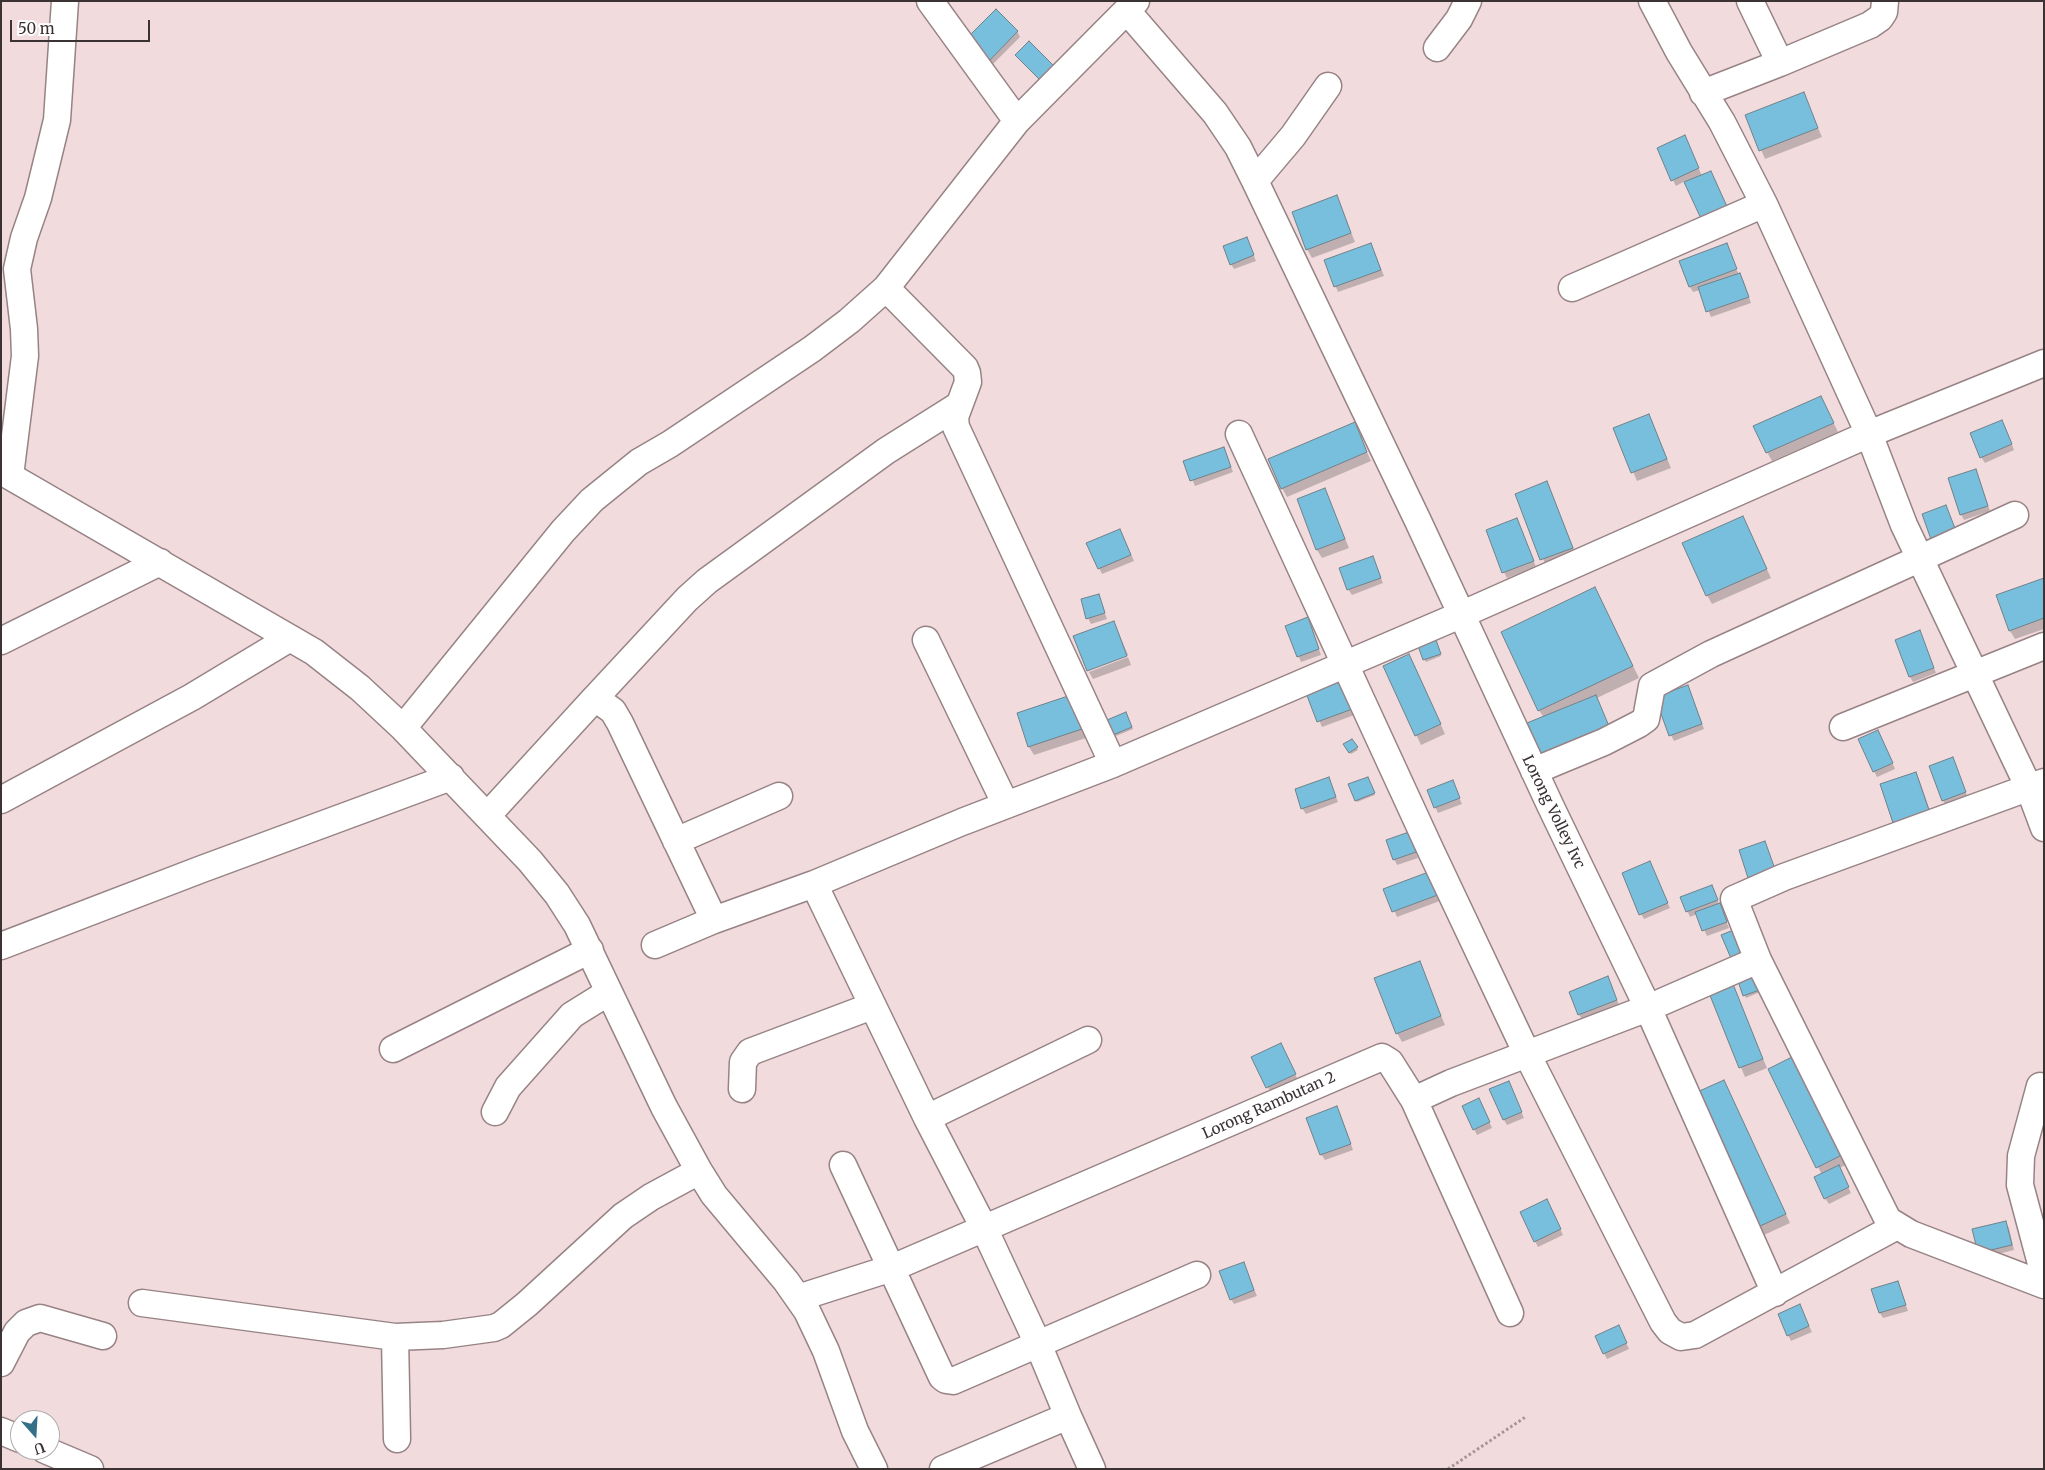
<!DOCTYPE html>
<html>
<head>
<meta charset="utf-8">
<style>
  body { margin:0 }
  #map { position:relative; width:2045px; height:1470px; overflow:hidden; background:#f1dbdd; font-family:Merriweather,serif }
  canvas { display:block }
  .frame { position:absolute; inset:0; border:2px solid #3b3233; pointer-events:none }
  .north { position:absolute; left:10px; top:1410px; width:50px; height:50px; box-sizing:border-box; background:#fff; border:1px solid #b1adad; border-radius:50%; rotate:161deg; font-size:14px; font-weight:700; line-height:20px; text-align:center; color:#3b3233 }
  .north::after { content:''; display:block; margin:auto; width:18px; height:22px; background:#347088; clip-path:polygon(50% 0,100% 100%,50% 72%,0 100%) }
  .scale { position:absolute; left:10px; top:20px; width:140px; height:22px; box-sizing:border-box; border:2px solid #3b3233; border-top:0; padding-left:6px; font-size:15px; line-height:18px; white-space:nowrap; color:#3b3233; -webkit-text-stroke:4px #fff; paint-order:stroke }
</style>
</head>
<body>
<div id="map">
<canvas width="2045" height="1470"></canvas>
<div class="frame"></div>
<div class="north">U</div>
<div class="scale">50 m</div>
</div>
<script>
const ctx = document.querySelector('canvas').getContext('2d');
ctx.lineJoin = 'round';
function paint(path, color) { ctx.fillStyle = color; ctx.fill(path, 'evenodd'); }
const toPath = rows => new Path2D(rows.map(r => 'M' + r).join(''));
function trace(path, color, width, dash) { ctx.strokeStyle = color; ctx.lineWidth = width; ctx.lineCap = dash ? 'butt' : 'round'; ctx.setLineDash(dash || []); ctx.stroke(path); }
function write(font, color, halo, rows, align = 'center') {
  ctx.font = font + ' Merriweather,serif'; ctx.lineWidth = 4; ctx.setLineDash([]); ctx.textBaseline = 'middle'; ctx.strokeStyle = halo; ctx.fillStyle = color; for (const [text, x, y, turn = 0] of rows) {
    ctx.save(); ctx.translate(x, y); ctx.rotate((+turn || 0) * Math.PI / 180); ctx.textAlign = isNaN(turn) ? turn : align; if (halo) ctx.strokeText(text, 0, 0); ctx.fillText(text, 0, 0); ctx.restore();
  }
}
paint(toPath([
  [1017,31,1020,37,993,64,972,43],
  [1029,43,1044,85,1016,55],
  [1803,94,1822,137,1765,159,1747,116],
  [1687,142,1702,176,1704,222,1685,181,1676,186,1673,180],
  [1337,197,1355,242,1312,258,1307,249],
  [1249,244,1256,261,1234,269,1231,264],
  [1371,244,1384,276,1338,292,1325,261],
  [1681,262,1733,265,1743,280,1751,303,1711,317,1700,290,1693,292,1690,287],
  [1821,397,1838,432,1772,461,1767,452],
  [1649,415,1671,468,1637,481,1615,429],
  [1354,424,1371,461,1287,497,1282,488],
  [2005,427,2014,450,1985,463,1981,457],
  [1226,454,1233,472,1195,486,1185,462],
  [1976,470,1990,511,1964,520,1961,514],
  [1547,483,1577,557,1547,568,1516,495],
  [1325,490,1349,548,1322,558,1317,550],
  [1517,519,1536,567,1507,578,1504,572],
  [1747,526,1771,578,1712,604,1707,595],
  [1123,536,1134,561,1102,574,1088,544],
  [1372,557,1383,583,1352,595,1348,589],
  [2044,579,2044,629,2015,639,2010,631],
  [1595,588,1639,678,1597,698,1615,740,1544,718,1539,710],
  [1098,595,1107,619,1091,624,1088,618],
  [1114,622,1128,655,1087,669],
  [1310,624,1321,655,1301,662,1286,626],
  [1920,632,1936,673,1913,682,1910,677],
  [1435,641,1441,656,1426,662,1424,659],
  [1128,657,1131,665,1093,679,1089,672],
  [1414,665,1445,734,1421,745,1384,667],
  [1343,681,1357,714,1322,727,1308,694],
  [1690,692,1704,729,1674,741,1671,735],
  [1076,705,1086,738,1034,755,1029,747],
  [1127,716,1133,729,1116,736,1114,734],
  [1881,737,1895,769,1877,777,1874,771],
  [1352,740,1358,750,1351,754,1345,745],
  [1955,764,1968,798,1946,806,1943,800],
  [1915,773,1920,782,1935,825,1896,828],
  [1329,779,1338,802,1306,814,1302,808],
  [1369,780,1375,795,1357,802,1356,800],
  [1452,781,1462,804,1438,813,1428,791],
  [1411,840,1418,858,1397,865,1394,859],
  [1652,868,1670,908,1644,919,1641,914],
  [1433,871,1445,899,1397,917,1385,889],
  [1714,892,1729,928,1707,936,1697,914,1690,917,1682,898],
  [1419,962,1445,1025,1402,1042,1397,1033],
  [1739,982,1765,990,1746,998],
  [1610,983,1619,1005,1582,1020,1579,1014],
  [1732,985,1767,1068,1745,1077,1710,994],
  [1283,1050,1298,1080,1271,1093,1253,1058],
  [1794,1058,1846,1165,1839,1168,1851,1193,1829,1204,1825,1198,1822,1175,1770,1069],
  [1511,1088,1524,1118,1507,1125,1504,1120],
  [1728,1090,1790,1223,1764,1235,1759,1226],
  [1482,1105,1492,1128,1477,1135,1463,1106],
  [1340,1113,1353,1150,1325,1160,1321,1154],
  [1550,1206,1563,1235,1538,1247,1535,1241],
  [2005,1222,2009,1228,2014,1250,1982,1258],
  [1246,1269,1257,1296,1234,1304,1231,1299],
  [1898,1282,1908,1311,1883,1318,1880,1313],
  [1802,1311,1812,1332,1791,1341,1788,1335],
  [1621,1332,1629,1349,1607,1359,1604,1353]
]), '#0003');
const building = toPath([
  [996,9,1018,31,990,60,967,38,996,9],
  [1029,41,1054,66,1040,80,1015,55,1029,41],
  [1804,92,1818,128,1759,151,1745,115,1804,92],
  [1685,135,1699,168,1671,181,1657,148,1685,135],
  [1711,171,1729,211,1703,223,1684,182,1711,171],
  [1337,195,1351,233,1306,250,1292,212,1337,195],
  [1247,237,1254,255,1230,265,1223,246,1247,237],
  [1371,243,1381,270,1334,287,1324,260,1371,243],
  [1727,243,1737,269,1689,287,1679,261,1727,243],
  [1740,273,1749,297,1706,312,1698,287,1740,273],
  [1821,396,1834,423,1766,453,1753,426,1821,396],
  [1649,414,1667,459,1631,473,1613,428,1649,414],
  [2002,420,2012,444,1980,458,1970,433,2002,420],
  [1355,422,1367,452,1281,489,1268,459,1355,422],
  [1224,447,1231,467,1190,481,1183,461,1224,447],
  [1976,469,1988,506,1960,515,1948,478,1976,469],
  [1547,481,1573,548,1540,560,1515,494,1547,481],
  [1325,488,1345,539,1316,550,1297,499,1325,488],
  [1946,505,1958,536,1933,545,1922,514,1946,505],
  [1743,516,1767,569,1706,596,1682,543,1743,516],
  [1517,518,1534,561,1502,573,1486,530,1517,518],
  [1120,529,1131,555,1098,569,1086,543,1120,529],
  [1373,556,1381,578,1347,590,1339,568,1373,556],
  [2044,578,2044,618,2009,631,1996,595,2044,578],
  [1595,587,1633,666,1538,711,1501,632,1595,587],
  [1099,594,1105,613,1086,619,1081,599,1099,594],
  [1308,617,1319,649,1297,657,1285,626,1308,617],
  [1114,621,1127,656,1087,671,1073,636,1114,621],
  [1920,630,1934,668,1909,677,1895,640,1920,630],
  [1435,637,1441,654,1423,660,1417,643,1435,637],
  [1409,654,1441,724,1415,736,1383,666,1409,654],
  [1344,679,1355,708,1317,722,1306,693,1344,679],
  [1688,685,1702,724,1669,736,1655,697,1688,685],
  [1071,695,1082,729,1028,747,1017,713,1071,695],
  [1596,695,1611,731,1537,762,1522,725,1596,695],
  [1126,712,1132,727,1113,735,1107,720,1126,712],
  [1878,730,1893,763,1873,772,1858,739,1878,730],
  [1352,739,1358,747,1349,753,1343,744,1352,739],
  [1953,757,1966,792,1942,801,1929,766,1953,757],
  [1916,772,1931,816,1895,829,1880,784,1916,772],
  [1329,777,1336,797,1301,809,1295,789,1329,777],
  [1368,777,1375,793,1355,801,1348,784,1368,777],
  [1453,780,1460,798,1434,808,1427,790,1453,780],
  [1409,832,1416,852,1393,860,1386,840,1409,832],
  [1765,841,1776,872,1749,881,1739,850,1765,841],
  [1650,861,1668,903,1639,915,1622,873,1650,861],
  [1434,870,1443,893,1392,912,1383,889,1434,870],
  [1712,885,1718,900,1686,912,1680,897,1712,885],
  [1720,903,1727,922,1702,931,1695,912,1720,903],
  [1741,927,1753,955,1733,963,1721,935,1741,927],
  [1420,961,1441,1016,1396,1034,1374,978,1420,961],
  [1759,973,1765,988,1743,996,1738,981,1759,973],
  [1608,976,1617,1000,1578,1015,1569,992,1608,976],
  [1733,984,1763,1059,1739,1068,1709,993,1733,984],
  [1281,1043,1296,1074,1266,1088,1251,1057,1281,1043],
  [1794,1056,1842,1155,1816,1168,1768,1069,1794,1056],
  [1724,1080,1786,1214,1758,1227,1695,1093,1724,1080],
  [1509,1081,1522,1112,1503,1120,1489,1089,1509,1081],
  [1479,1098,1490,1122,1473,1130,1462,1106,1479,1098],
  [1337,1106,1351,1144,1320,1155,1306,1118,1337,1106],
  [1839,1165,1849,1187,1824,1199,1814,1177,1839,1165],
  [1547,1199,1561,1229,1534,1242,1520,1212,1547,1199],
  [2006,1221,2012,1245,1978,1253,1972,1229,2006,1221],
  [1244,1262,1254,1290,1230,1300,1219,1271,1244,1262],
  [1898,1281,1906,1305,1879,1313,1871,1289,1898,1281],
  [1800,1304,1809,1326,1787,1336,1778,1314,1800,1304],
  [1619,1325,1627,1343,1603,1354,1595,1336,1619,1325]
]);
paint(building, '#78bfdd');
trace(building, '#6f8189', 1);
const minor = toPath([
  [930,1,1017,121],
  [1652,1,1679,52,1722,122,1764,204,1869,434,1904,525,2029,788,2044,828],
  [1750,1,1780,63],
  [1127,11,1215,113,1238,147,1255,181,1418,521,1551,807,1648,1008,1775,1293],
  [1437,48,1459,19,1468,1],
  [1703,93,1780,63,1870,25,1880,18,1884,12,1885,1],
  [1255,181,1293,136,1328,86],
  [886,288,965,368,967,373,968,382,955,417,956,427,1113,764],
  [1572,288,1764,204],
  [1239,434,1431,851,1527,1054,1663,1322,1670,1331,1681,1337,1695,1335,1897,1226],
  [1,471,314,652,360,688,403,728,530,861,557,894,577,925,664,1107,699,1171,714,1195,786,1281,807,1311,826,1351,855,1431,874,1469],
  [10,476,25,356,24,329,17,269,24,238,38,198,57,120,65,1],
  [926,640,1006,805],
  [1,641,160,562],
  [595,698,687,599,707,581,886,451,959,405],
  [1843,727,2044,646],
  [403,728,563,531,592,500,639,462,670,444,812,349,849,321,886,288,1017,121,1136,1],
  [1534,771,1604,742,1639,724,1646,719,1652,686,1711,654,2015,515],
  [1,800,192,697,290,638],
  [487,816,595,698,613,711,620,723,714,920,814,884],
  [676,841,779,796],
  [655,945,714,920],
  [1,946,202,869,451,777],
  [1758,960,1734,899,1784,877,2044,782],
  [393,1049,590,950],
  [2040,1086,2021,1156,2020,1185,2044,1275],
  [742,1089,743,1062,750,1052,872,1006],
  [1414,1100,1451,1083,1648,1008,1758,960,1888,1220,1911,1234,2044,1285],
  [495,1112,508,1087,572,1015,609,992],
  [927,1118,1088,1040],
  [843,1165,942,1377,946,1380,953,1381,960,1378,1197,1275],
  [798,1298,892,1268,1382,1057,1390,1062,1414,1100,1510,1313],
  [142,1303,395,1337,443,1335,494,1328,501,1325,527,1304,623,1216,651,1197,699,1171],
  [395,1337,397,1439],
  [1,1363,17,1332,26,1323,40,1318,103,1336],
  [1068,1416,1038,1344,984,1228,927,1118,814,884,962,822,1113,764,1465,613,1869,434,2044,363],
  [1,1431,20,1439],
  [45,1450,90,1469],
  [943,1469,1068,1416,1092,1469]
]);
trace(minor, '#978385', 29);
trace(toPath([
  [1448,1469,1527,1416]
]), '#a59596', 3, [2.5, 2.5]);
trace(minor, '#fff', 26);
write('15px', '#3b3233', '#fff', [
  ["Lorong Volley Ivc",1553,812,64],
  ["Lorong Rambutan 2",1269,1106,-24]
]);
</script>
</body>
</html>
